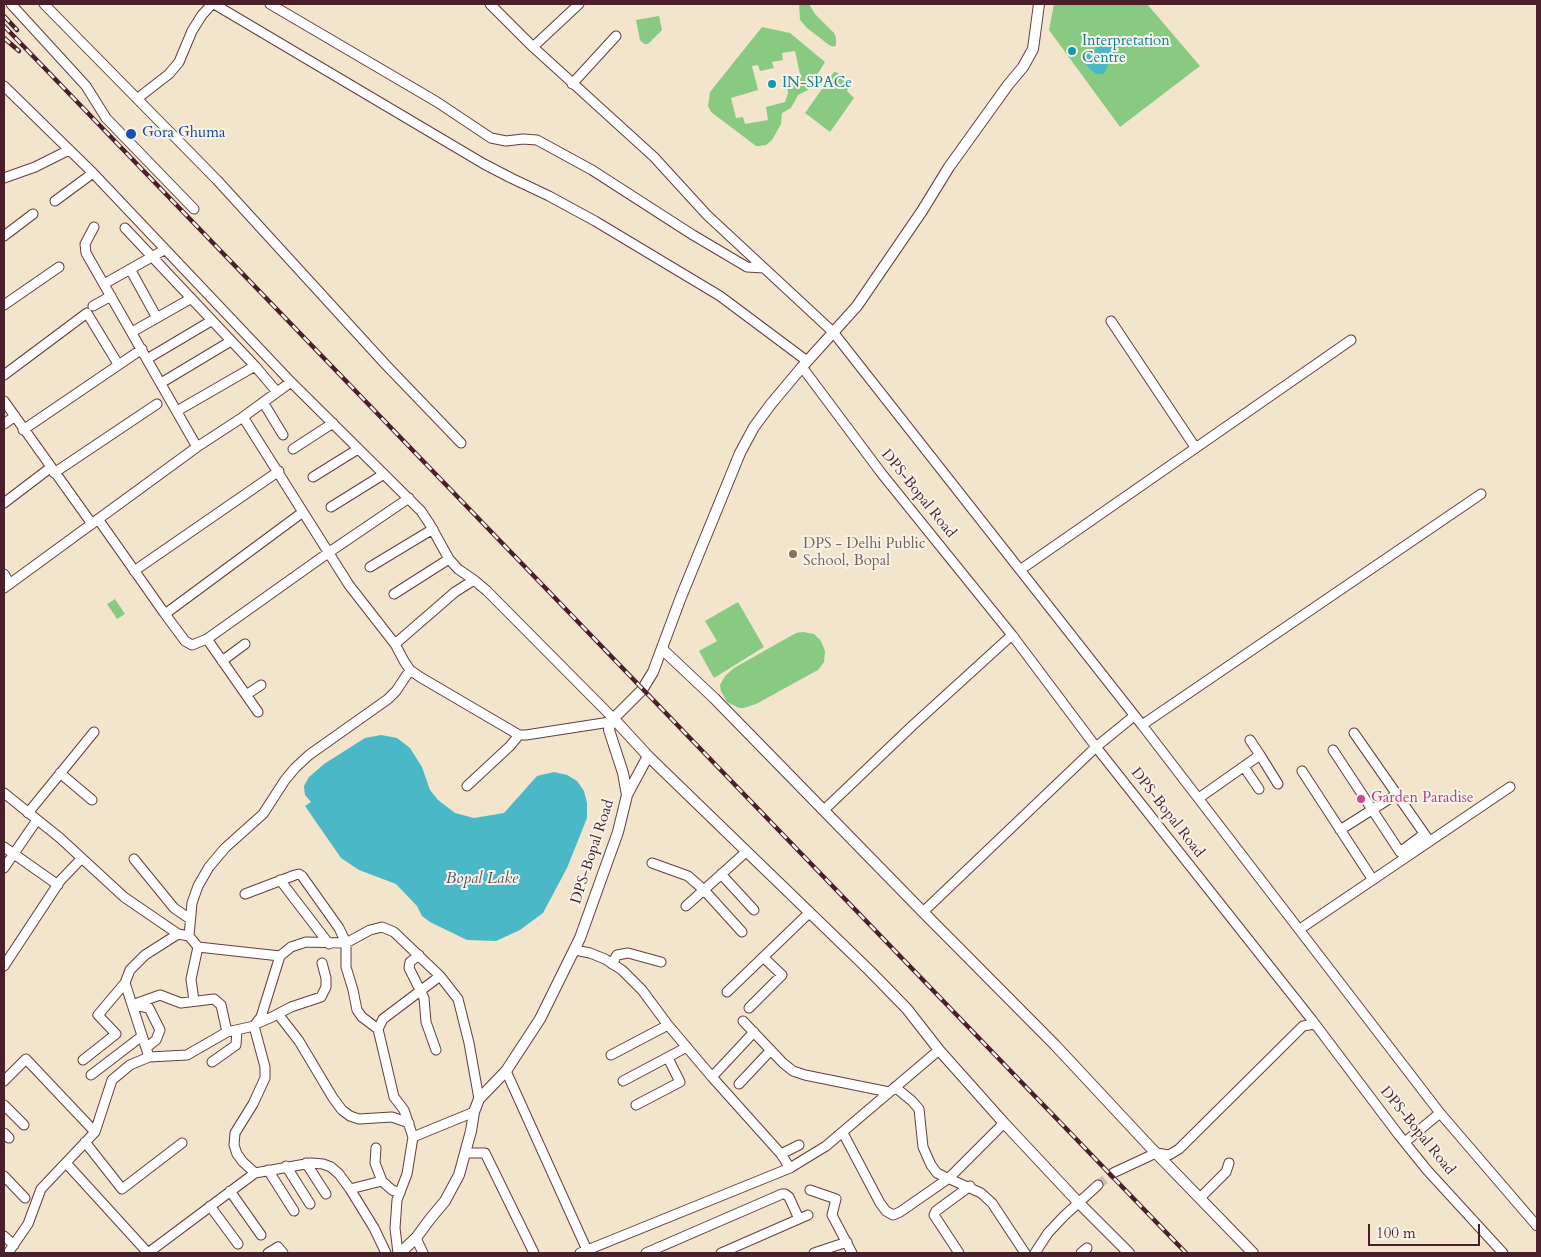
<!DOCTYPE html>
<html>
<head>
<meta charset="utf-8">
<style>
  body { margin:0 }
  #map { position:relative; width:1541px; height:1257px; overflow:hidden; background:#f2e5cb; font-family:Cardo,serif }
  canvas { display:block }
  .frame { position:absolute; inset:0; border:5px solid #4a1f2b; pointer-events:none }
  .scale { position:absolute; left:1368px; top:1224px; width:112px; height:22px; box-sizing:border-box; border:2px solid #4a1f2b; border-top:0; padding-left:6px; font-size:15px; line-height:18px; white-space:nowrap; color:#4a1f2b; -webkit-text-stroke:4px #f7f3e8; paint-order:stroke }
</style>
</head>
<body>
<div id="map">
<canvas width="1541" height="1257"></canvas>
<div class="frame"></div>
<div class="scale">100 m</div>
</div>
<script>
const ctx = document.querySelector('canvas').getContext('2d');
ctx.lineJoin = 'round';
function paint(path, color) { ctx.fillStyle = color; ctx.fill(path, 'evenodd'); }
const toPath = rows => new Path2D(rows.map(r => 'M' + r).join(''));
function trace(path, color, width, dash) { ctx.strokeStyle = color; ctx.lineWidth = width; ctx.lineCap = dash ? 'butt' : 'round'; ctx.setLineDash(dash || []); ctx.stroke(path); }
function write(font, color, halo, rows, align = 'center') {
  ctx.font = font + ' Cardo,serif'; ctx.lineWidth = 4; ctx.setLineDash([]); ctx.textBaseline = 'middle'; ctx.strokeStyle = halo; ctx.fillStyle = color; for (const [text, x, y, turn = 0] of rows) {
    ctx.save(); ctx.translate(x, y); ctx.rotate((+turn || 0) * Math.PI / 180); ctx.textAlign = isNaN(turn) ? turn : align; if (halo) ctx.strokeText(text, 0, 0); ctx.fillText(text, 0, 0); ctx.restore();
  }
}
paint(toPath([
  [799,4,809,4,815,14,834,33,836,37,836,45,834,47,829,45,807,28,800,20],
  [1054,4,1147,4,1200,66,1120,127,1049,30],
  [659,16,662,30,648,44,644,44,640,40,636,20],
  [762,27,790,33,825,62,808,90,798,95,791,108,782,113,781,124,772,140,766,145,759,146,756,146,711,112,708,106,710,92],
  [795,51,800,74,787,78,788,93,785,102,766,107,768,120,745,124,743,117,736,118,731,98,758,90,752,66,758,65,760,71,774,68,772,62,783,60,782,53],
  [834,72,836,72,852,83,847,91,854,98,830,132,805,113],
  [115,599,125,614,117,619,107,604],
  [738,602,764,647,714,678,699,651,717,641,705,621],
  [803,632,814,634,821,641,825,651,824,662,818,670,756,704,744,708,739,708,727,702,721,691,720,685,725,676,734,668,796,633]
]), '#89ca82');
paint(toPath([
  [1102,40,1110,44,1115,51,1114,54,1110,58,1106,70,1103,74,1096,74,1090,69,1084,62,1083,54,1096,49,1099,42],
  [381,735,397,738,410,748,422,767,430,790,438,800,455,813,474,818,504,813,537,776,554,772,567,775,577,781,584,791,587,803,587,818,567,868,543,913,520,930,496,941,467,940,430,922,422,916,417,906,396,884,359,870,341,858,305,806,311,802,305,795,304,786,309,777,324,764,365,738]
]), '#4bb8c7');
trace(toPath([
  [1098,1185,1113,1173]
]), '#d0bdab', 9, [9, 4.5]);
const minor = toPath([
  [11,4,86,86,106,118,194,209],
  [44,4,217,180,386,365,461,443],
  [214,4,484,164,511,178,549,196,595,221,720,296,807,361],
  [270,4,437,102,491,138,506,141,523,139,537,140,592,170,693,235,747,267,764,268],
  [490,4,533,47,654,157,707,215,833,332,1142,725],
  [533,47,579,4],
  [572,84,616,36],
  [4,86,93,173,291,382,421,511,429,523,449,559,458,569,474,580],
  [138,98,169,74,179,62,192,31,202,15,212,4],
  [4,178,35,167,69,150],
  [55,201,93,173],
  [94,227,85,244,86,253,197,447],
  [125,228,255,366,277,392],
  [4,236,33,214],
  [130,269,157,318],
  [104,284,164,250],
  [4,305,59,267],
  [93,306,111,296],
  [1111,321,1195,447],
  [132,332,190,299],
  [147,359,211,321],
  [802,367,882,474,1012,635,1096,747,1312,1020,1398,1134,1427,1170,1503,1253],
  [4,375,87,313,118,364],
  [161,383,231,341],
  [4,401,92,524],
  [263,402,283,435],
  [177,411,255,366],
  [243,417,291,382],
  [4,424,15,416],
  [23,430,142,349],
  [293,449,333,423],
  [54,473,157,404],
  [313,477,358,449],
  [4,503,50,468],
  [331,507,384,474],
  [98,519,165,614,185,641,192,645,207,639,328,553,409,498],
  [370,567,433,529],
  [1020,570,1351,340],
  [134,571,279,471],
  [4,574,10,584],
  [4,588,197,447,243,417,349,585,395,644,404,661,410,670,420,677,519,735,526,735,610,722],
  [394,594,449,559],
  [165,614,303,512],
  [207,639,258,712],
  [395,644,455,592,474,580,487,591,613,718],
  [222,661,245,644],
  [246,695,261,685],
  [1354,733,1428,839],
  [1250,740,1260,755],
  [1333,750,1400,852,1424,834],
  [1244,767,1259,789],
  [1302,771,1373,880],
  [60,773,92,800],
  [467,786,510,746,519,735],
  [4,793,60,838,124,897,178,934,189,936,198,947,280,956,291,947,306,942,346,943,370,930,382,927,394,932,440,976,458,999,469,1043,479,1099],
  [1199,798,1260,755,1278,784],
  [824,810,912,726,1012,635],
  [28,813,94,732],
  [1340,830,1397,794],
  [4,847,58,885],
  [134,859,174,908,190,919],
  [652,863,688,876,704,890,742,932],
  [4,868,37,820],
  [721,874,754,910],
  [280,880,329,944],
  [245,894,295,875,299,874,302,876,339,928,346,943,346,967,353,990,357,1010,362,1017,378,1029],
  [686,906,746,852],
  [923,912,1096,747,1134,716],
  [1300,929,1510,787],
  [189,936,192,903,198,886,209,867,225,848,263,814,285,780,295,768,309,755,388,699,396,691,410,670],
  [575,950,590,953,605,959,622,970,642,990,668,1025,712,1077,781,1154,790,1168,826,1146,939,1050],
  [419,955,410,962,409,968,424,998,426,1022,436,1050],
  [612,964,617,955,628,953,661,962],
  [4,966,60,881,81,859],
  [727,992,809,913],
  [194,1001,191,979,198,947],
  [132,1005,160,995,181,1003,214,999,221,1005,227,1032],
  [133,1005,149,1008,160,1030,156,1040,146,1048],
  [749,1008,782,975,763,957],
  [278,1014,299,1041,333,1098,342,1110,350,1116,359,1119,392,1117,409,1123],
  [743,1021,783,1063,793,1071,805,1075,889,1092],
  [258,1023,272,1017,291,1007,321,997,326,987,326,978,322,963],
  [254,1026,265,1067,265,1078,253,1104,235,1133,234,1145,237,1154,243,1162,255,1173,311,1163,323,1164,331,1167,339,1174,350,1189,374,1228,386,1253],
  [611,1055,668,1025],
  [149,1057,125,983,130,970,145,955,178,934],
  [83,1060,116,1034,98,1015,125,983],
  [212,1062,236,1045,237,1030],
  [506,1071,587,1250],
  [91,1075,142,1036],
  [712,1077,754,1032],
  [4,1081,26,1059,95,1132],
  [623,1081,687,1047],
  [739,1084,771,1050],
  [895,1087,912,1101,919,1109,923,1147,931,1165,937,1173,943,1176,981,1193,992,1203,1025,1253],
  [4,1105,24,1125],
  [636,1105,680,1082,668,1058],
  [1440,1113,1537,1226],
  [4,1133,9,1138],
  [843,1133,880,1203,886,1211,893,1215,900,1212,949,1178,1004,1123],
  [413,1137,404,1110,394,1097,378,1029,383,1019,440,976],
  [85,1142,122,1189,182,1143],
  [1405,1142,1440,1113,1142,725,1481,494],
  [376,1148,375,1163,382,1181,392,1190,400,1193],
  [466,1153,485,1153,534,1253],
  [781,1154,799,1145],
  [66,1163,148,1253],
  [306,1163,326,1194],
  [286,1166,310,1204],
  [268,1170,294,1211],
  [1113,1173,1156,1153,1169,1155,1179,1149,1303,1026,1315,1024],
  [4,1176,25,1198],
  [350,1189,382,1181],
  [810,1190,836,1199,832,1215,852,1253],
  [230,1191,261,1235],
  [1200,1198,1226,1172,1229,1163],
  [210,1206,238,1244],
  [4,1236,14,1245],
  [416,1238,423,1253],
  [8,1253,28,1224,41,1189,95,1132,112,1080,130,1065,149,1057,187,1055,227,1032,254,1026,261,1017,280,956],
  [148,1253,255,1173],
  [268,1253,278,1247,283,1253],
  [398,1253,395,1228,397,1200,407,1174,413,1137,474,1112],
  [580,1253,790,1168],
  [646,1253,782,1194,785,1194,789,1197,799,1219],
  [721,1253,808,1215],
  [814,1253,847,1242],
  [959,1253,934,1215,936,1211,970,1186],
  [1035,1253,1048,1233,1064,1216,1098,1185],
  [1081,1253,1087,1248]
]);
const tertiary = toPath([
  [662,649,714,698,923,912,1055,1045,1152,1149,1253,1253],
  [613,718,648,756,870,971,907,1009,939,1050,1004,1123,1078,1202,1129,1253],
  [627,795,648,756],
  [400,1253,416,1238,430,1219,445,1201,459,1175,471,1131,474,1112,479,1099,506,1071,540,1019,580,938,618,832,627,795,623,773,609,730,610,722,642,690,653,672,681,597,740,453,754,427,771,404,802,367,857,306,922,211,949,167,1008,85,1023,67,1033,49,1039,4]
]);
trace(minor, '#633d43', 11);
trace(tertiary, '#633d43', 12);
trace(minor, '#fff', 9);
trace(tertiary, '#fff', 10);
const rail = toPath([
  [4,16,17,30],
  [4,26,1186,1253],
  [4,38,19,51]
]);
trace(rail, '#4a1f2b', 4.5);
trace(rail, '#f7f3e8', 2.5, [8]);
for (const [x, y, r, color] of [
  [1072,51,5,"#0f9aa8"],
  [772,84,5,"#0f9aa8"],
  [131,134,6,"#1a4fb4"],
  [793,554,5,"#8d6e63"],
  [1361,799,5,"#d1479c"]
]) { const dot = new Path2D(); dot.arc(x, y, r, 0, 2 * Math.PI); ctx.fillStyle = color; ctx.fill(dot); trace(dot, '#f7f3e8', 2); }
write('15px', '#0d838f', '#f7f3e8', [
  ["Interpretation",1082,42],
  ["Centre",1082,59],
  ["IN-SPACe",782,84]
], 'left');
write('15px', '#164399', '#f7f3e8', [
  ["Gora Ghuma",142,134]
], 'left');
write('15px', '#4a1f2b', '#f7f3e8', [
  ["DPS-Bopal Road",918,494,51],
  ["DPS-Bopal Road",1167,813,52],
  ["DPS-Bopal Road",593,852,-72],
  ["DPS-Bopal Road",1417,1131,51]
]);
write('15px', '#785e54', '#f7f3e8', [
  ["DPS - Delhi Public",803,545],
  ["School, Bopal",803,562]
], 'left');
write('15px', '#b23c85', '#f7f3e8', [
  ["Garden Paradise",1371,799]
], 'left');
write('italic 16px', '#4a5562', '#f7f3e8', [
  ["Bopal Lake",482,879]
]);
</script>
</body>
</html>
